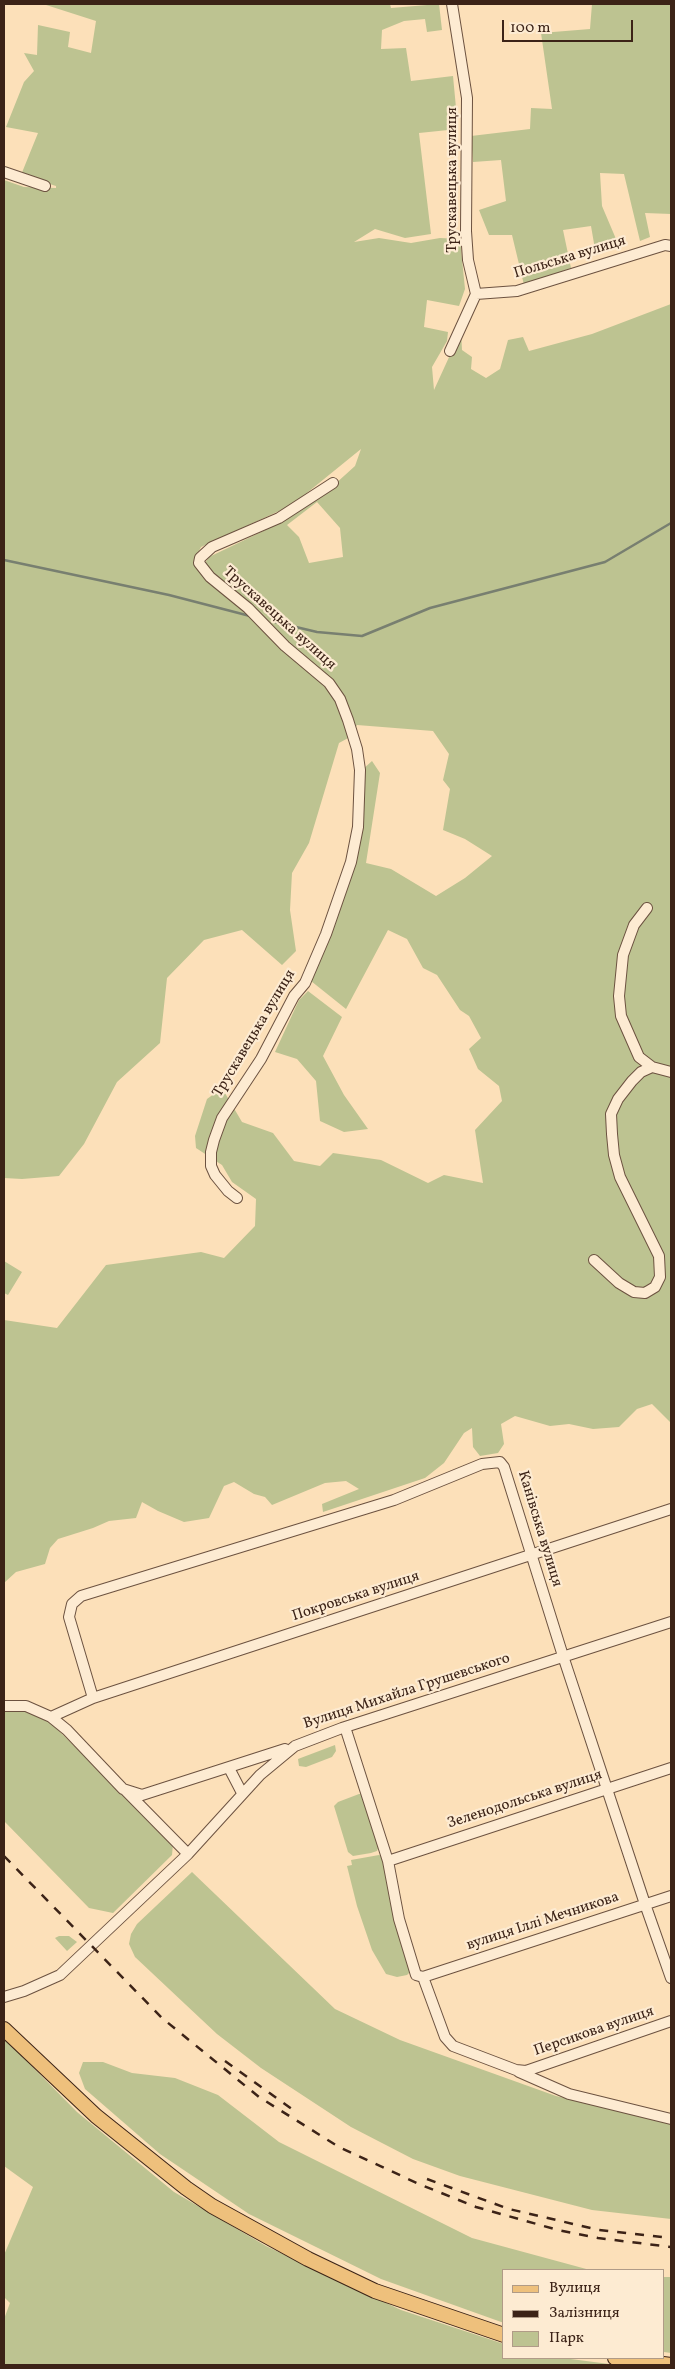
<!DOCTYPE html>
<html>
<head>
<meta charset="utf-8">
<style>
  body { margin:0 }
  #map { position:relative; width:675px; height:2369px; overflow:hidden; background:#fce0b9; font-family:Vollkorn,serif }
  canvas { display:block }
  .frame { position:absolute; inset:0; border:5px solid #3c2317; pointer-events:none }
  .legend { position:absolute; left:502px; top:2269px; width:162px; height:90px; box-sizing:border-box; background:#fdebd2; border:1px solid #b09b87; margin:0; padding:6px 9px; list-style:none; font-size:15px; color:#3c2317 }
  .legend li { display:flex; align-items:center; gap:10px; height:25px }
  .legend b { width:25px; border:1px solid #b09b87 }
  .scale { position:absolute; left:502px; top:20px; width:131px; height:22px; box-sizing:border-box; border:2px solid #3c2317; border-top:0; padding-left:6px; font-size:15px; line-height:18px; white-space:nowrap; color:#3c2317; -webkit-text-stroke:4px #fdebd2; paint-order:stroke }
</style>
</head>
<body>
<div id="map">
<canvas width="675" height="2369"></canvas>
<div class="frame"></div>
<ul class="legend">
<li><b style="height:6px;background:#eec07c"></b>Вулиця</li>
<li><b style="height:6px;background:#3c2317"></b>Залізниця</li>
<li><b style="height:14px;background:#bdc391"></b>Парк</li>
</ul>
<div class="scale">100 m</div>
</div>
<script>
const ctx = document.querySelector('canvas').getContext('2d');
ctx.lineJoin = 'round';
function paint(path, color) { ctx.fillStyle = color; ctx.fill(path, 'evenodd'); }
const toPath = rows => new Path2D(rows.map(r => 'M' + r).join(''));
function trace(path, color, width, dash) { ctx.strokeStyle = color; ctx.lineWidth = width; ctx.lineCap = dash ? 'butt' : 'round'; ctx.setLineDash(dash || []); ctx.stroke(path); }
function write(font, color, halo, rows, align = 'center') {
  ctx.font = font + ' Vollkorn,serif'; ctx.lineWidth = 4.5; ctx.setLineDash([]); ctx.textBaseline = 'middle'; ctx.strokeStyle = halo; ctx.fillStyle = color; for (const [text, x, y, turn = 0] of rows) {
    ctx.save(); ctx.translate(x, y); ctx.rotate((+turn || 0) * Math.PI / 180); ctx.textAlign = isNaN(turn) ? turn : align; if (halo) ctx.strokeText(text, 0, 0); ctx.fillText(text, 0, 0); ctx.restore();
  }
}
paint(toPath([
  [43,4,390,4,391,8,439,4,442,30,427,32,425,19,404,21,382,30,381,49,406,48,411,81,453,76,458,129,419,133,431,234,405,238,375,229,354,242,379,238,411,243,440,238,460,239,465,289,459,306,427,300,424,327,448,332,447,341,432,367,434,390,461,331,462,350,472,357,471,369,486,378,500,369,508,340,523,337,529,351,592,334,671,304,671,1423,652,1404,637,1409,619,1427,593,1429,569,1424,550,1426,515,1416,501,1424,504,1444,498,1453,480,1456,473,1447,472,1428,464,1433,444,1463,425,1478,323,1512,322,1504,359,1489,346,1481,325,1483,272,1505,265,1497,254,1494,234,1482,224,1486,209,1518,184,1522,158,1511,142,1502,136,1518,109,1521,93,1528,58,1539,50,1548,45,1564,16,1572,4,1583,4,1320,57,1328,106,1265,201,1252,224,1258,255,1226,256,1199,232,1182,222,1165,196,1148,195,1136,207,1099,222,1088,242,1122,273,1133,294,1161,320,1166,333,1153,381,1160,428,1183,444,1175,483,1183,475,1130,502,1101,499,1086,478,1069,469,1049,481,1038,469,1016,460,1010,437,975,423,968,407,939,388,930,346,1009,311,981,332,931,357,861,362,809,362,770,372,761,380,773,366,863,391,869,436,896,465,878,492,856,465,839,443,830,450,789,443,780,449,754,433,731,357,725,350,737,339,743,309,843,292,873,290,910,296,951,282,965,242,930,204,940,167,978,160,1043,117,1082,84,1144,59,1176,22,1179,4,1178,4,180,24,187,56,188,56,186,21,175,38,133,6,127,24,82,34,71,24,53,37,55,38,25,70,32,68,47,91,53,96,21],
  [361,449,355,466,334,485,280,523,209,557,205,563,216,576,214,586,193,563,201,547,292,505],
  [317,502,340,528,343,557,309,563,299,537,287,525],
  [592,4,671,4,671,214,645,213,650,237,640,241,624,174,600,173,602,206,619,246,596,255,591,226,563,230,571,268,524,285,512,235,489,235,479,210,506,201,501,160,473,162,471,136,530,129,531,108,552,109,541,33,590,29],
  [308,991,342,1017,323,1056,344,1095,368,1129,344,1132,320,1121,316,1081,297,1059,275,1052,299,1000],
  [4,1261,22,1272,8,1295,4,1293],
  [4,1709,23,1710,48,1720,173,1844,172,1855,113,1913,89,1908,4,1821],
  [335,1745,336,1751,332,1757,306,1767,299,1766,298,1759],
  [359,1794,363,1794,379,1846,377,1851,371,1853,353,1856,348,1852,334,1806,338,1802],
  [379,1855,383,1856,386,1867,390,1902,412,1970,407,1975,397,1977,386,1974,372,1950,357,1906,347,1866,352,1865,351,1860],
  [192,1872,335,2009,400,2040,556,2096,671,2123,671,2219,592,2210,460,2176,413,2159,351,2127,261,2068,217,2034,185,2004,135,1957,129,1944,131,1934,137,1924],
  [59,1936,69,1936,77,1942,67,1951,55,1938],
  [4,2038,77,2112,174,2192,266,2246,401,2310,504,2344,504,2358,563,2358,617,2365,4,2365,4,2319,10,2303,4,2297,4,2255,33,2187,4,2166],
  [83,2062,103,2062,132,2073,175,2078,218,2095,279,2142,472,2238,590,2270,504,2270,504,2323,381,2279,249,2214,160,2154,85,2089,79,2073],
  [664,2277,671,2277,671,2353,664,2352]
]), '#bdc391');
trace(toPath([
  [4,560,169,595,250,616],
  [275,622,317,632,362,636,430,608,605,562,671,523]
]), '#787f70', 2.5);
const minor = toPath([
  [4,172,45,186],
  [476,294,517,291,665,245,671,246],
  [450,351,476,294,468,260,466,231,467,98,452,4],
  [647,908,634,925,623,955,619,996,621,1016,639,1057,652,1067,671,1072],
  [237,1198,228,1191,215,1175,211,1166,211,1152,214,1140,222,1118,261,1059,294,996,305,983,326,934,351,862,358,827,360,770,357,749,348,720,340,699,329,683,285,646,248,608,210,577,199,563,200,558,212,547,279,518,333,483],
  [594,1260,619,1283,634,1292,645,1293,655,1287,660,1277,659,1256,620,1177,614,1155,612,1134,611,1114,618,1099,632,1081,641,1072,652,1067],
  [93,1698,69,1617,72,1604,81,1596,394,1500,482,1464,500,1462,504,1467,563,1656,645,1904,671,1978],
  [4,1706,26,1706,51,1717,67,1730,123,1789,142,1795,285,1749],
  [51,1717,93,1698,671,1509],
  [345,1727,388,1861,399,1919,416,1975,423,1977,445,2037,453,2046,516,2070,526,2071,671,2021],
  [229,1768,242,1793],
  [126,1791,188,1854],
  [388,1861,671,1768],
  [423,1977,671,1896],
  [4,1997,24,1991,60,1975,188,1854,260,1775,295,1746,342,1728,671,1622],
  [519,2072,569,2094,671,2119]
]);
const major = toPath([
  [4,2029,96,2116,186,2188,212,2206,308,2259,375,2291,504,2335],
  [615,2358,671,2365]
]);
trace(minor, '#6c5240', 12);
trace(major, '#3c2317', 16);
trace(minor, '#fdebd2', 10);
trace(major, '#eec07c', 14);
trace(toPath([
  [4,1856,162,2018,259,2097,339,2147,419,2184,476,2207,558,2230,598,2238,671,2247],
  [225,2061,296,2112],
  [427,2179,509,2209,599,2230,671,2238]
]), '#3c2317', 2.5, [9, 9]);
write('15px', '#3c2317', '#fdebd2', [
  ["Трускавецька вулиця",453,180,-90],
  ["Польська вулиця",570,258,-17],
  ["Трускавецька вулиця",279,619,42],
  ["Трускавецька вулиця",255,1034,-59],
  ["Канівська вулиця",539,1529,73],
  ["Покровська вулиця",356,1597,-18],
  ["Вулиця Михайла Грушевського",407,1692,-18],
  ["Зеленодольська вулиця",525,1800,-18],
  ["вулиця Іллі Мечникова",543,1922,-18],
  ["Персикова вулиця",594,2032,-19]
]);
</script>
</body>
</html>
